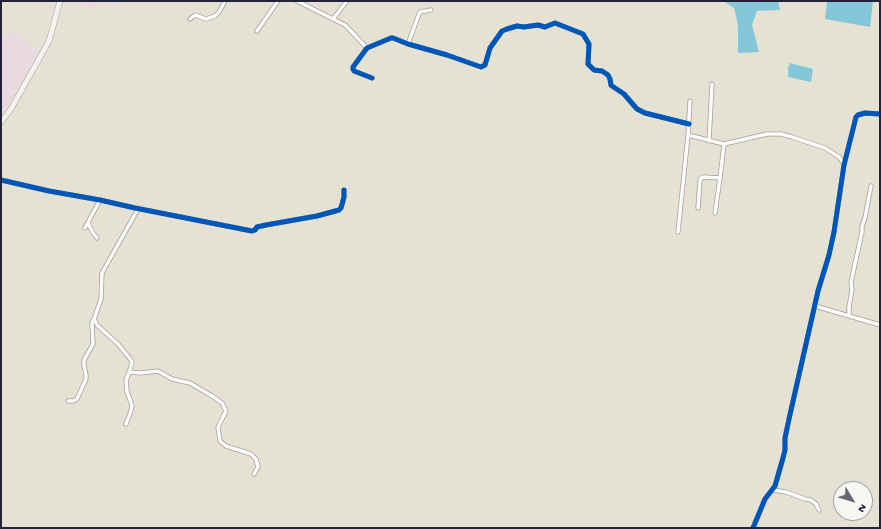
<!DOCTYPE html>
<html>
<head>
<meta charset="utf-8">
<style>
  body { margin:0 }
  #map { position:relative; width:881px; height:529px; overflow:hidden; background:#e5e2d4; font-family:"Gochi Hand",sans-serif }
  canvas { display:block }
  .frame { position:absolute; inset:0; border:2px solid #22223b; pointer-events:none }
  .north { position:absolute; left:833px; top:481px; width:40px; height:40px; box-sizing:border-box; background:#f6f6f2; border:1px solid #a1a1a9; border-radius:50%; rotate:128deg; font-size:11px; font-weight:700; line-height:16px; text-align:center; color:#22223b }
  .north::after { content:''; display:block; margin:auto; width:14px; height:18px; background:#666571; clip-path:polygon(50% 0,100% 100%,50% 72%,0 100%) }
</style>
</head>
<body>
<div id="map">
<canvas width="881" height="529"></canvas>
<div class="frame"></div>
<div class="north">N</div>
</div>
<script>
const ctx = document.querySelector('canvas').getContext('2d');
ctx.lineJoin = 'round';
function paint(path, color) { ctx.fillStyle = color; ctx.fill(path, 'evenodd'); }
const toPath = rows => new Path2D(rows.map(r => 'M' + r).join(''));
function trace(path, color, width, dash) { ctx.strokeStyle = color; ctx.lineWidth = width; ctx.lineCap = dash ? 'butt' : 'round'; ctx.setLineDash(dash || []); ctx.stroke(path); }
paint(toPath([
  [77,1,119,1,117,8,100,2,97,9,77,3],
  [15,32,41,53,7,107,1,114,1,37]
]), '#e9d9e0');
paint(toPath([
  [725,1,778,1,780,10,757,11,752,25,759,52,738,53,738,26,736,16,734,8,725,2],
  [827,1,873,1,870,27,825,19],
  [790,63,813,69,811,82,788,77,788,68]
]), '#84c7d8');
const street = toPath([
  [297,1,345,25,367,48],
  [190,19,195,15,206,19,215,16,219,12,225,1],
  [333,19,347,1],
  [257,31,278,1],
  [408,44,419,14,420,12,431,10],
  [372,78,354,71,353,69,353,67,367,48,391,38,393,38,408,44,447,55,481,67,485,65,490,48,502,31,507,29,517,26,524,27,538,25,545,27,555,23,583,34,589,44,588,64,594,70,602,71,608,75,610,79,611,85,612,86,624,94,637,109,645,113,689,124],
  [690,101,688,135,724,144],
  [709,141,712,84],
  [1,180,49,191,100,200,135,208,252,231,255,230,257,227,266,225,317,216,339,210,341,208,344,197,344,190],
  [698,208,700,180,701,178,704,177,720,178,724,144,767,134,781,134,792,137,825,148,839,157,844,164],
  [715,213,720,178],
  [88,223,93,233,97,238],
  [85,228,100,200],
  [678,232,688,135],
  [815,306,880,325],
  [849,316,849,307,852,290,851,282,862,232,862,226,865,218,871,186],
  [129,372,141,373,158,371,172,379,190,383,212,396,222,403,226,411,218,427,220,441,226,446,251,454,256,459,258,467,254,474],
  [68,401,73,401,77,399,86,379,86,375,84,365,84,360,93,344,92,322,94,319],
  [126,424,131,411,132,405,127,392,126,380,130,370,132,362,131,360,118,344,97,325,94,319,101,299,102,273,138,209],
  [773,490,786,492,805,499,811,500,816,504,819,510],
  [753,528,765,499,775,486,783,458,785,450,785,438,789,419,818,291,829,255,834,232,844,165,856,117,858,115,865,113,880,114]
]);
const secondary = toPath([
  [1,122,11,109,49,41,60,1]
]);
trace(street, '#a19f9b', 5);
trace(secondary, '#a19f9b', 6);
trace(street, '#fbfbf9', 3.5);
trace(secondary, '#f4f2ee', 5);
trace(toPath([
  [372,78,354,71,353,69,353,67,367,48,391,38,393,38,408,44,447,55,481,67,485,65,490,48,502,31,507,29,517,26,524,27,538,25,545,27,555,23,583,34,589,44,588,64,594,70,602,71,608,75,610,79,611,85,612,86,624,94,637,109,645,113,689,124],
  [1,180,49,191,100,200,135,208,252,231,255,230,257,227,266,225,317,216,339,210,341,208,344,197,344,190],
  [753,528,765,499,775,486,783,458,785,450,785,438,789,419,818,291,829,255,834,232,844,165,856,117,858,115,865,113,880,114]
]), '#0057b8', 5);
</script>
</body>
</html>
